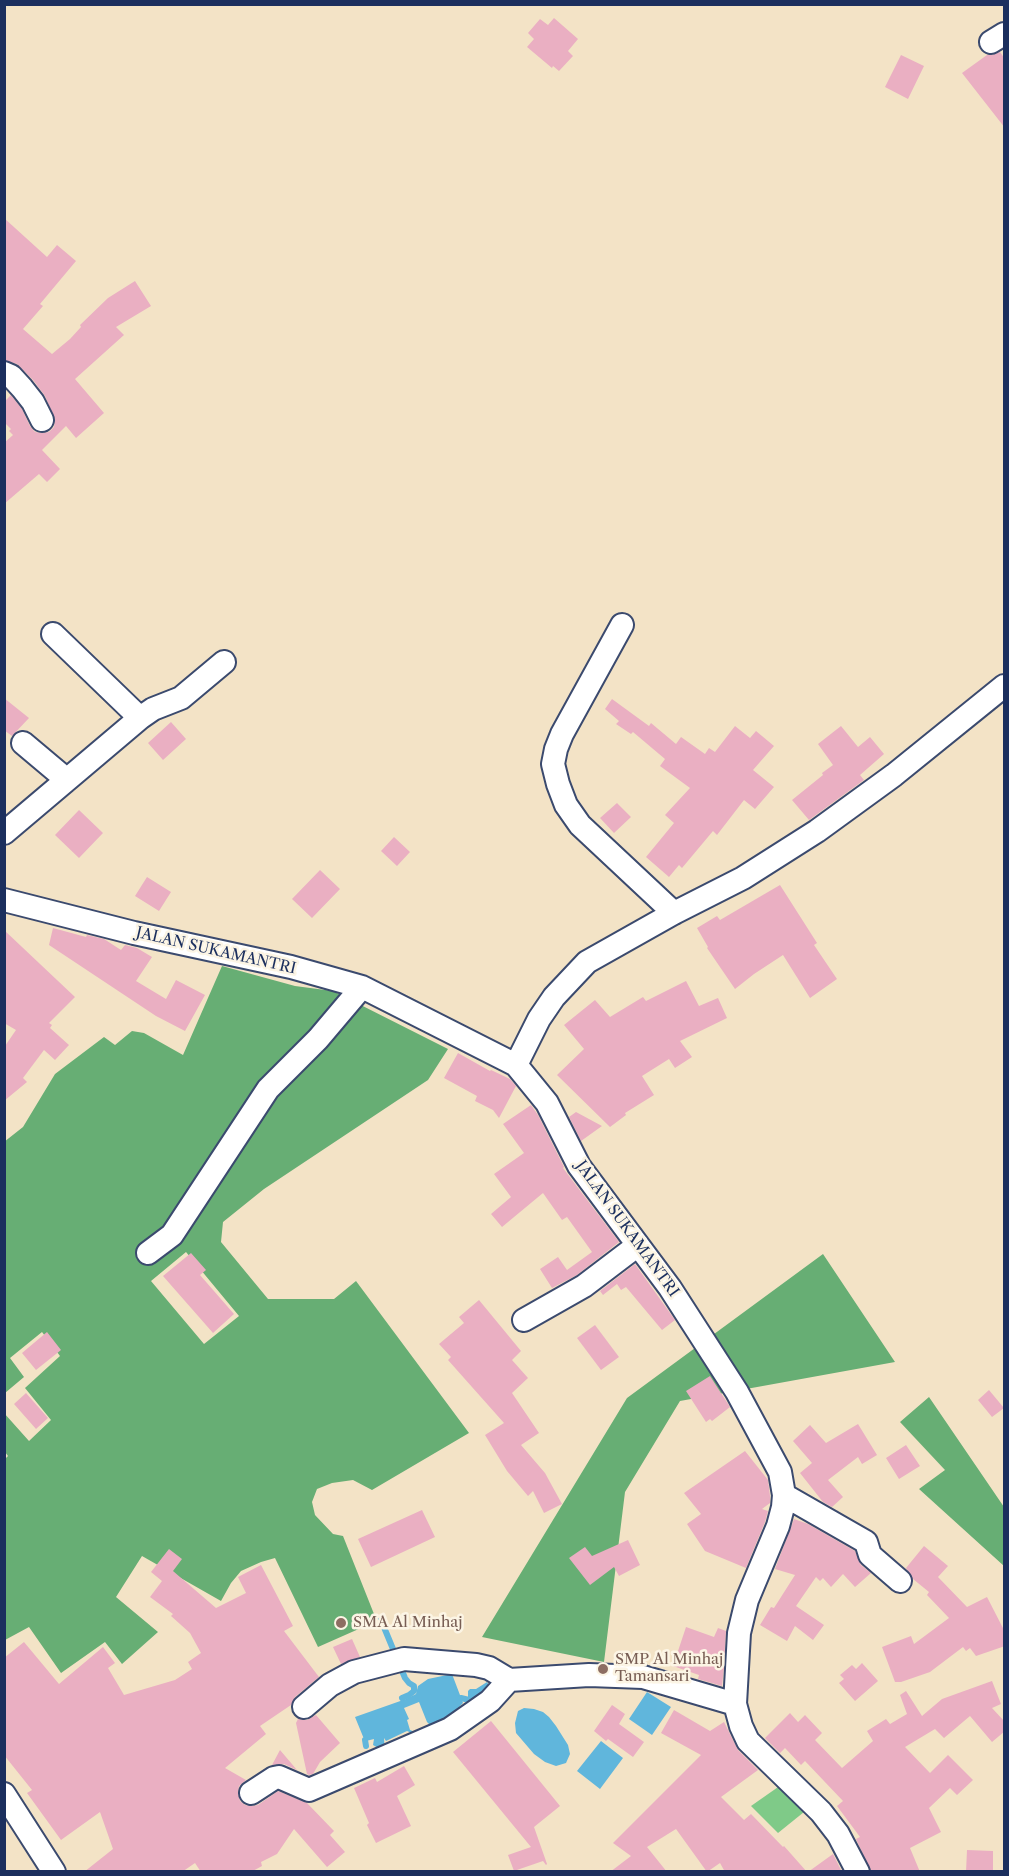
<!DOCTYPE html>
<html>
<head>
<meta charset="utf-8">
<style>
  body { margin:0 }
  #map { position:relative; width:1009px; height:1876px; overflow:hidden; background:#f3e3c6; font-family:"Libre Caslon Text",serif }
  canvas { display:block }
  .frame { position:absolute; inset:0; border:6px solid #1b2f5e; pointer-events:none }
</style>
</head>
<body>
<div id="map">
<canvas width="1009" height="1876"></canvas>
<div class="frame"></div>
</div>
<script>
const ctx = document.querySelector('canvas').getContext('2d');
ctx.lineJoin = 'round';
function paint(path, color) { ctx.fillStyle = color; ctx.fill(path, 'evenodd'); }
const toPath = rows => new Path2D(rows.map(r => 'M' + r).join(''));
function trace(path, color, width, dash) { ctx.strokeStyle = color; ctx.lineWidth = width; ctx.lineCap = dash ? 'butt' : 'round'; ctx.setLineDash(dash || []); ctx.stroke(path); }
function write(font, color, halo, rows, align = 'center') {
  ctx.font = font + ' "Libre Caslon Text",serif'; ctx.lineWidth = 5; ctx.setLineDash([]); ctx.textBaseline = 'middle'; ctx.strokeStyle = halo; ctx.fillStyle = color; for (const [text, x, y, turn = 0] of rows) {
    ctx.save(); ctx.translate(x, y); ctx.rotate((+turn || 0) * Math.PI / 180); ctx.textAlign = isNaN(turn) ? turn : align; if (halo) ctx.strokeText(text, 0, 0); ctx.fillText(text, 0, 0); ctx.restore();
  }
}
paint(toPath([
  [781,1785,804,1812,778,1833,751,1806]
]), '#7fca88');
paint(toPath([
  [222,966,295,986,333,991,448,1049,428,1080,264,1189,223,1222,221,1242,268,1299,334,1299,356,1281,469,1433,372,1490,353,1480,332,1483,317,1489,312,1502,315,1515,333,1534,343,1536,374,1614,370,1624,318,1647,275,1558,261,1562,241,1571,231,1583,221,1601,142,1556,116,1597,158,1632,122,1664,105,1642,61,1673,29,1627,5,1640,4,1460,8,1456,5,1452,4,1413,29,1441,51,1420,25,1388,60,1356,42,1332,10,1358,24,1377,5,1393,4,1142,23,1127,55,1074,104,1037,115,1045,132,1031,144,1033,183,1055],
  [186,1252,239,1316,204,1344,151,1281],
  [823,1254,895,1362,680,1401,625,1492,604,1662,482,1637,627,1398],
  [929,1397,1004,1507,1004,1566,919,1489,945,1470,900,1422]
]), '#67ae74');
paint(toPath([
  [452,1674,463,1703,460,1706,457,1713,435,1730,427,1722,419,1702,404,1708,409,1719,407,1720,410,1730,415,1732,414,1734,407,1731,386,1741,384,1738,385,1752,373,1745,374,1739,366,1741,364,1739,355,1717,406,1699,416,1694,418,1686,428,1679],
  [487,1682,494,1693,473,1707,468,1698,468,1691,470,1689,476,1689],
  [647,1692,671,1707,652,1735,629,1719],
  [524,1708,534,1709,543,1712,549,1717,556,1726,568,1745,570,1754,566,1763,556,1766,545,1762,534,1754,516,1733,515,1723,518,1711],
  [601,1741,623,1758,600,1789,577,1771]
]), '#60b6dc');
trace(toPath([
  [381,1620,405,1678,409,1683,414,1686,414,1691,409,1695,402,1698],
  [461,1698,469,1700],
  [365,1740,366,1746]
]), '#60b6dc', 6);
paint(toPath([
  [554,18,578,39,568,51,573,56,559,71,553,66,552,68,527,47,534,39,528,33,540,19,548,25],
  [1000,52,1005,59,1005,128,962,73,987,55,992,55],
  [901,55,924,66,908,99,885,87],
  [4,218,47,257,57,245,76,261,40,304,43,306,23,329,52,354,70,339,81,327,80,325,108,298,135,281,151,306,116,327,124,335,75,379,104,413,76,438,66,426,42,450,60,469,47,482,39,474,4,504,4,443,13,435,9,431,11,429,4,422,4,402,11,395,22,409,30,426,35,432,42,433,49,432,54,427,55,420,45,396,33,380,17,364,4,360],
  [4,698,29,718,12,736,4,730],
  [612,699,649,726,651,723,676,744,681,737,705,754,709,748,715,752,735,726,750,738,756,731,774,746,753,770,774,787,755,809,744,800,717,835,713,831,682,868,679,865,669,877,646,857,674,823,665,815,690,788,660,766,665,759,633,732,631,734,616,724,619,721,605,709],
  [171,722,186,739,163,760,148,743],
  [841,726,858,747,870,737,884,754,860,775,864,780,809,820,792,800,823,775,822,773,833,765,818,744],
  [617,803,631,817,614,833,600,818],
  [79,810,103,833,79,858,55,835],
  [394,837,410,852,397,866,381,851],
  [320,870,340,889,312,918,292,899],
  [147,877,171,892,159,911,135,896],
  [780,885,817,943,814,945,837,979,810,998,783,955,754,974,735,989,707,948,708,947,697,928,717,916,720,920],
  [53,928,86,937,87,935,104,939,121,950,125,945,137,948,152,957,136,981,166,999,176,980,205,995,185,1031,156,1016,49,945],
  [4,930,75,997,49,1023,52,1025,50,1028,69,1045,55,1060,44,1050,23,1078,27,1082,4,1101,5,1046,16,1030,4,1023],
  [686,981,699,1006,718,998,727,1018,680,1041,692,1057,675,1068,669,1059,642,1076,654,1095,625,1113,626,1115,610,1127,557,1075,584,1049,564,1025,595,1000,610,1017,643,997,646,1001],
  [458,1053,490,1071,491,1070,510,1079,516,1086,499,1118,493,1110,475,1101,477,1096,444,1078],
  [531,1105,538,1115,564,1167,563,1168,619,1242,577,1275,552,1288,540,1269,558,1257,567,1270,592,1252,567,1217,562,1220,543,1193,502,1227,491,1214,511,1197,494,1174,524,1153,503,1124],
  [576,1112,602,1126,581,1141,569,1117],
  [191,1253,206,1270,200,1275,234,1314,213,1333,163,1276],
  [635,1264,675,1320,662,1330,626,1287,621,1290,617,1284,603,1295,600,1291],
  [479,1300,521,1351,512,1360,528,1378,512,1393,539,1433,521,1445,545,1473,562,1504,544,1513,533,1491,528,1496,507,1471,485,1435,504,1423,448,1360,451,1357,439,1344,464,1323,459,1317],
  [595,1325,619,1357,601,1370,577,1338],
  [47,1332,61,1350,36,1370,22,1353],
  [710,1376,730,1407,712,1421,710,1419,706,1422,686,1391],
  [989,1390,1004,1408,992,1417,978,1400],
  [26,1393,48,1418,36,1429,14,1404],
  [858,1424,877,1455,862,1464,858,1457,828,1480,843,1497,832,1507,823,1502,800,1473,812,1463,793,1441,810,1425,826,1443],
  [906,1445,920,1466,899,1479,886,1458],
  [745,1451,768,1480,770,1496,770,1503,762,1509,768,1511,765,1522,746,1568,705,1551,687,1524,701,1514,684,1493],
  [422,1510,435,1537,371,1567,358,1539],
  [794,1519,808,1524,855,1551,861,1565,871,1573,855,1587,843,1574,831,1587,823,1578,820,1581,816,1577,796,1606,824,1625,813,1640,795,1626,787,1641,760,1625,771,1607,774,1608,795,1575,775,1569],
  [628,1540,640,1565,619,1576,614,1567,590,1585,569,1558,585,1547,592,1556],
  [924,1546,948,1566,938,1577,967,1607,987,1597,1005,1632,1005,1646,976,1656,970,1648,966,1651,963,1647,930,1672,901,1682,895,1682,882,1647,911,1636,914,1644,949,1618,927,1595,929,1592,913,1579,906,1568],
  [169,1549,182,1559,173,1571,216,1608,246,1593,238,1577,261,1565,293,1626,284,1631,319,1677,295,1697,291,1705,260,1726,266,1734,225,1768,246,1780,239,1786,238,1793,240,1801,245,1805,252,1806,258,1805,278,1791,307,1803,334,1831,330,1835,345,1852,327,1867,294,1829,277,1854,261,1862,262,1866,251,1872,201,1872,195,1863,182,1872,84,1872,113,1849,100,1812,61,1840,27,1793,32,1790,4,1755,4,1658,24,1642,59,1684,103,1647,115,1663,108,1668,124,1695,175,1680,192,1669,188,1662,201,1653,190,1633,171,1616,173,1614,150,1597,162,1581,151,1572],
  [686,1627,714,1637,718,1628,726,1631,724,1663,722,1667,724,1667,722,1686,698,1679,699,1675,673,1666],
  [352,1639,360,1657,341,1664,333,1647],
  [862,1663,878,1681,855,1701,839,1683,844,1679,840,1675,852,1665,856,1669],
  [992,1681,1001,1704,992,1708,1005,1722,1005,1731,992,1742,970,1716,944,1738,935,1729,905,1747,930,1773,948,1755,973,1780,957,1795,950,1788,929,1808,941,1832,910,1848,920,1872,871,1872,856,1839,860,1837,837,1806,843,1801,805,1761,801,1765,785,1748,780,1753,765,1738,790,1713,798,1722,805,1715,822,1733,815,1740,842,1768,873,1741,867,1731,886,1719,890,1724,907,1714,900,1695,906,1691,922,1716,942,1699],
  [612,1705,625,1714,619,1724,644,1742,633,1757,608,1739,606,1741,594,1731],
  [674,1710,710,1731,724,1722,738,1750,758,1770,721,1797,744,1820,751,1814,783,1847,784,1846,807,1872,725,1872,720,1863,707,1872,676,1829,647,1847,667,1872,610,1872,631,1856,613,1843,701,1755,661,1733],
  [316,1715,340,1743,320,1762,313,1774,309,1775,307,1774,296,1723,298,1719,307,1720],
  [491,1721,560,1806,534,1827,547,1864,546,1865,543,1861,514,1871,508,1855,531,1847,453,1752],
  [280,1750,297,1770,284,1764,272,1765],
  [404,1766,415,1785,397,1796,411,1826,376,1843,367,1825,369,1823,354,1788,375,1778,377,1782],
  [967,1850,993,1851,993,1872,966,1872],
  [833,1854,842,1872,808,1872]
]), '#eaafc2');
const minor = toPath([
  [991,42,1004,34],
  [4,373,11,376,22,388,33,402,42,420],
  [622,625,562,734,556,749,553,764,558,784,566,805,580,825,674,913],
  [53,634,140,718],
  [23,743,67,780],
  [4,833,140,718,153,709,181,698,224,662],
  [4,900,134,933,291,967,362,987,516,1065,547,1103,579,1166,670,1288,737,1392,780,1472,784,1495,783,1507,778,1526,747,1600,739,1633,735,1704,741,1726,748,1741,821,1812,838,1834,858,1872],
  [516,1065,539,1019,554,997,587,962,674,913,743,878,817,831,894,775,1004,686],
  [148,1253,172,1235,268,1089,318,1039,362,987],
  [524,1320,584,1286,638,1245],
  [784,1495,866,1542,870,1555,900,1581],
  [304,1707,330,1685,354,1672,404,1659,476,1665,489,1668,509,1680],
  [251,1793,274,1778,279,1777,309,1790,450,1729,490,1701,509,1680,589,1675,643,1677,735,1704],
  [4,1794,54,1872]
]);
trace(minor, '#3b4a6e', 26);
trace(minor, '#fff', 22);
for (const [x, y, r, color] of [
  [341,1623,6,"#8d6e63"],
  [603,1669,6,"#8d6e63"]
]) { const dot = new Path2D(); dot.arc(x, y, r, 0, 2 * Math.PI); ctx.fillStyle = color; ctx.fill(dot); trace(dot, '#fcf5e5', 2); }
write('15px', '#1b2f5e', '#fcf5e5', [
  ["JALAN SUKAMANTRI",216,951,13],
  ["JALAN SUKAMANTRI",627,1229,54]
]);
write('15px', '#785e54', '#fcf5e5', [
  ["SMA Al Minhaj",353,1623],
  ["SMP Al Minhaj",615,1660],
  ["Tamansari",615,1677]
], 'left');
</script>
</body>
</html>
